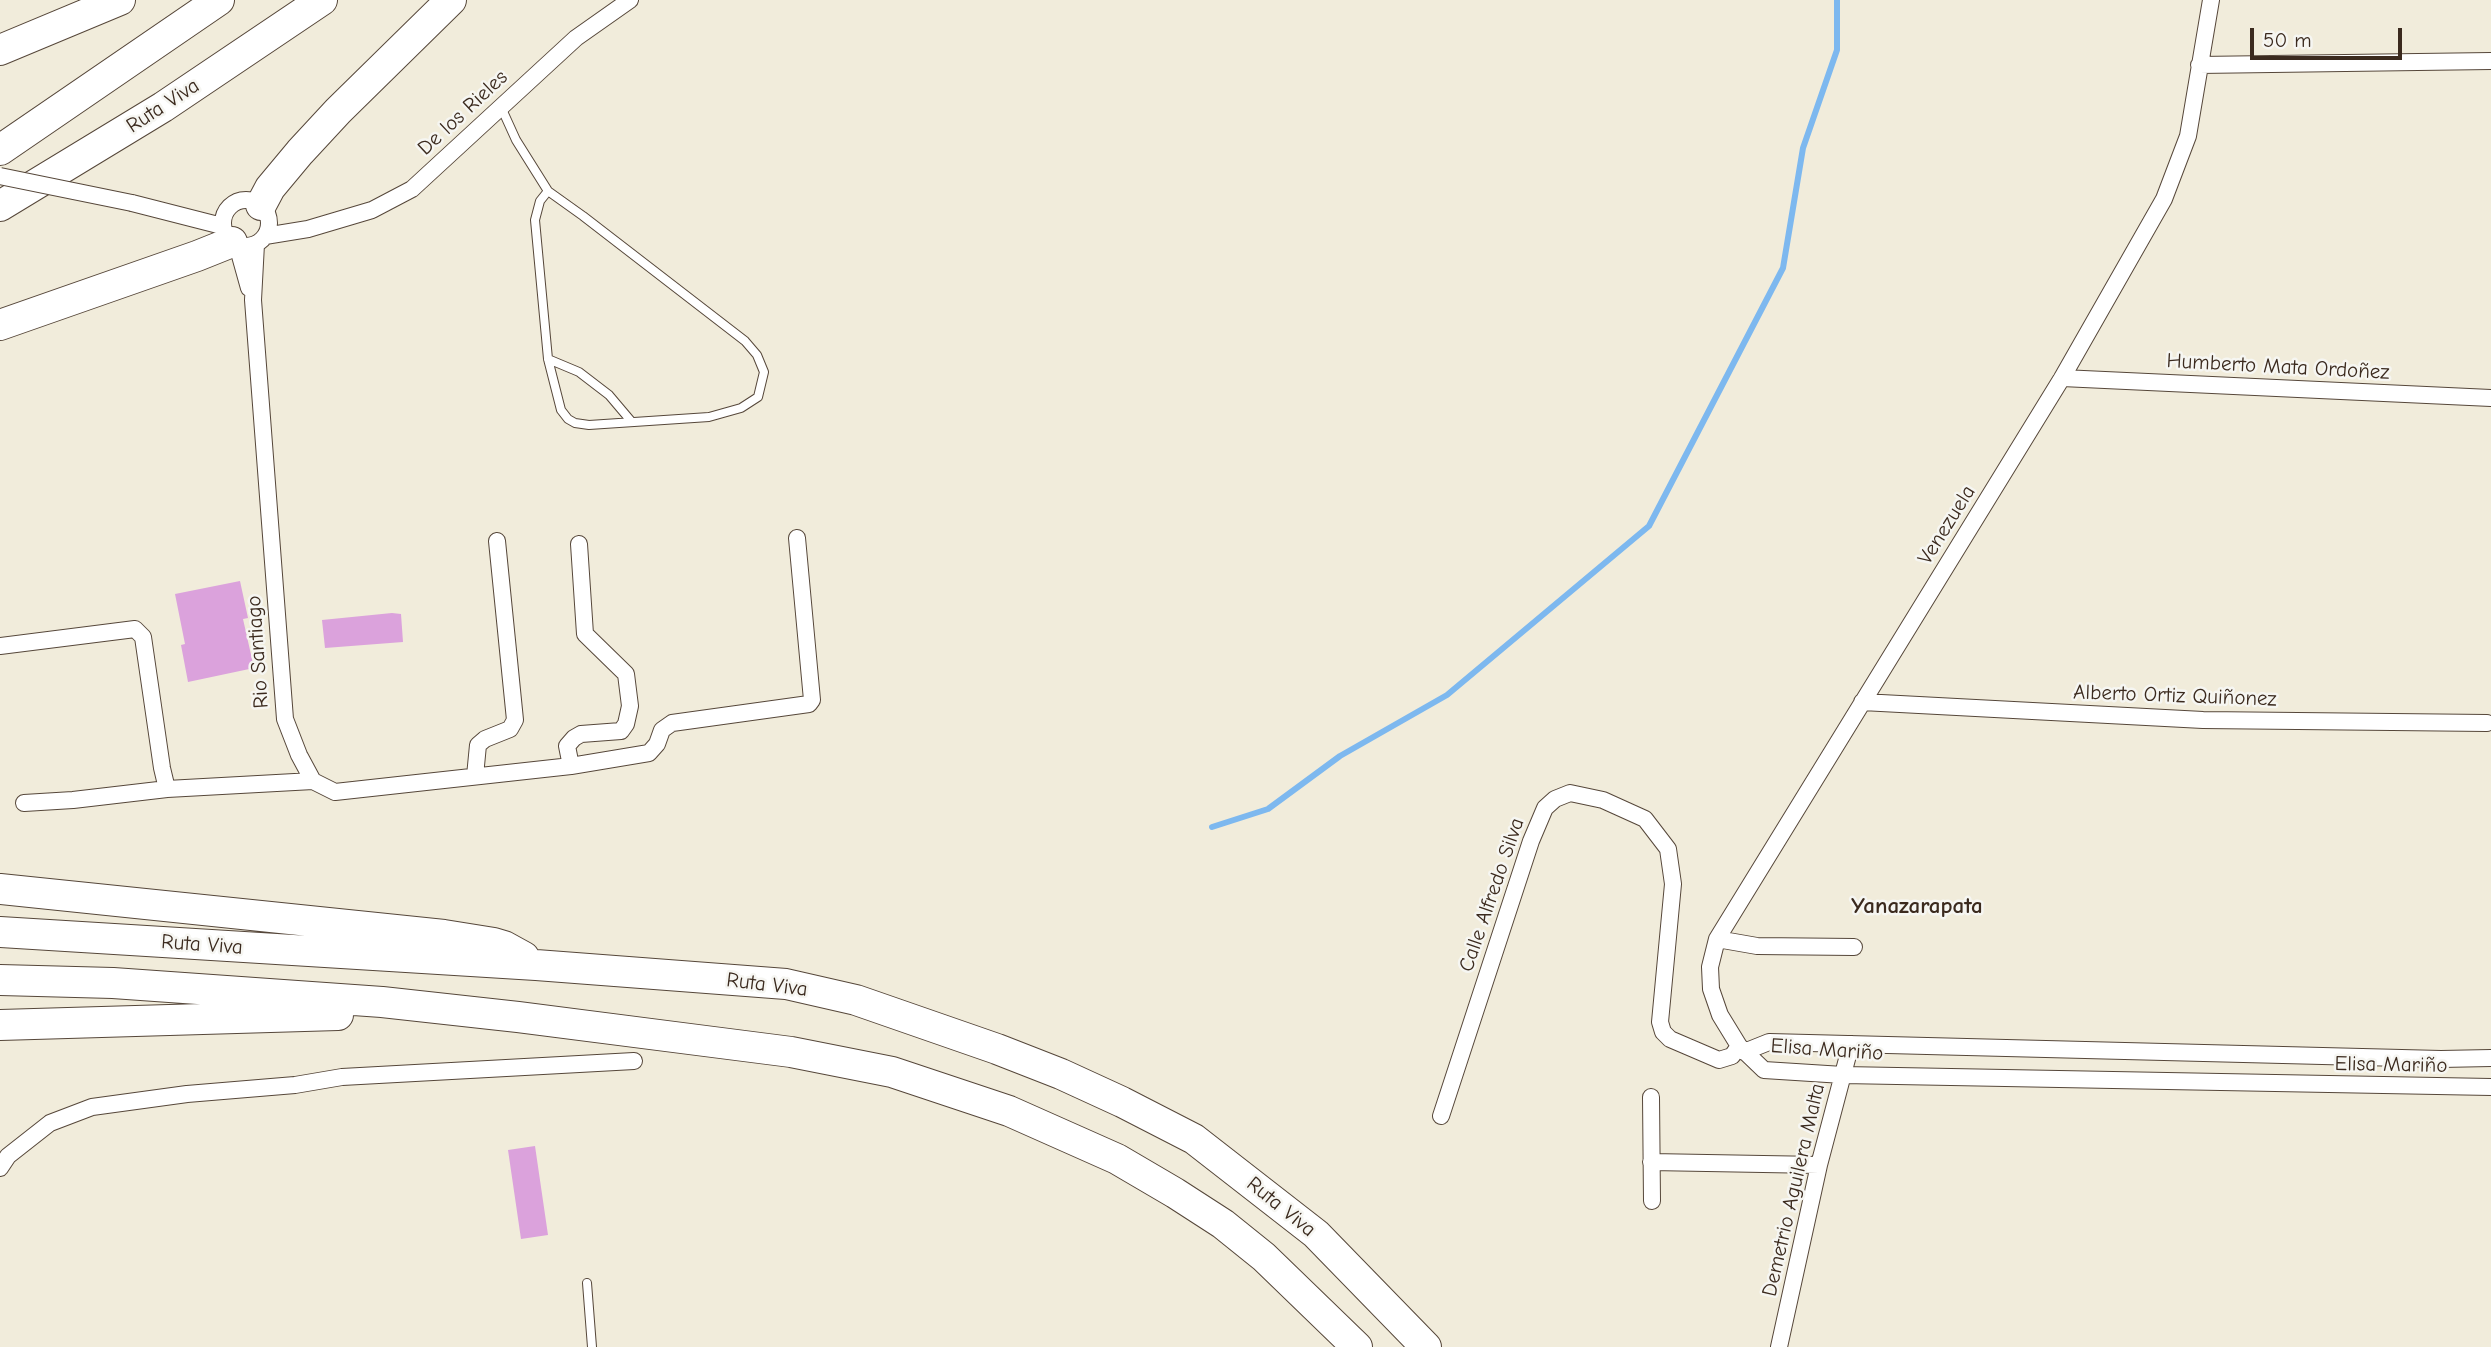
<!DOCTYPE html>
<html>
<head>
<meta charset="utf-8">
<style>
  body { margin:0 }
  #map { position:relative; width:2491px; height:1347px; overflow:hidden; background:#f1ecdb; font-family:"Comic Neue",sans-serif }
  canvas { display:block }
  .scale { position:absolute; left:2250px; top:28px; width:152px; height:32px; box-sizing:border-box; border:4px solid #3b2a1e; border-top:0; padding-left:9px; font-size:21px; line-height:24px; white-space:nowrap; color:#3b2a1e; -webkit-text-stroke:5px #f6f6f2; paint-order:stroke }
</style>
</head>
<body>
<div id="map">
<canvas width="2491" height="1347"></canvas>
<div class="scale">50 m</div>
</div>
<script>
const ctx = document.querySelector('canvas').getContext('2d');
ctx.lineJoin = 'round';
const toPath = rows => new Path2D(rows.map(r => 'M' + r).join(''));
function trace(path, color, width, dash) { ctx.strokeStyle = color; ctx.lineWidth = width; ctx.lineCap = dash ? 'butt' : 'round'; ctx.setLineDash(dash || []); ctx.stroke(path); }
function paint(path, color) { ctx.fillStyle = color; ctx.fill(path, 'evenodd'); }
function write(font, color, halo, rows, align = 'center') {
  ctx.font = font + ' "Comic Neue",sans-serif'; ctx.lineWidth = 5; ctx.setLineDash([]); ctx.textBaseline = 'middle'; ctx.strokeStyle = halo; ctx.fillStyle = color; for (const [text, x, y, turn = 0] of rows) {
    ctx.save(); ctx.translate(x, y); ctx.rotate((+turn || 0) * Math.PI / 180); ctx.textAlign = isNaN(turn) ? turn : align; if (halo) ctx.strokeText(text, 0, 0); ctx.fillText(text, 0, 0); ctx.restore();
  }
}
trace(toPath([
  [1212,827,1268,809,1340,756,1447,695,1649,526,1783,268,1803,148,1837,50,1837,0]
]), '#7db8ef', 6);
paint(toPath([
  [240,581,248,618,243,619,254,668,188,682,181,645,185,644,175,594],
  [392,613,401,614,403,642,325,648,322,620],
  [535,1146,548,1235,521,1239,508,1150]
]), '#dba2dc');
const lane = toPath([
  [501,107,516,140,548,191,583,216,745,341,757,355,764,372,758,397,741,408,709,417,589,425,575,423,568,419,561,410,548,359,535,220,540,201,548,191],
  [548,359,579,372,609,395,631,421],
  [587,1283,592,1347]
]);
const street = toPath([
  [2211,0,2188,136,2164,199,2062,378,1717,939,1710,967,1711,989,1720,1015,1739,1046,1764,1070,1843,1075,2491,1087],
  [2199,65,2491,61],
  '223 223a23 23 0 1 1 46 0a23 23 0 1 1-46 0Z',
  [132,203,222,226],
  [265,236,308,229,372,210,412,189,576,38,630,0],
  [256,244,253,300,285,719,299,755,313,781,335,792,571,766,649,753,657,744,662,730,672,723,809,704,812,700,797,538],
  [237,245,249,288],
  [2062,378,2491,398],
  [0,646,135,629,143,637,162,768,167,789],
  [1862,702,2203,720,2487,723],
  [571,766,567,746,574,738,581,734,621,731,626,724,630,706,626,674,585,634,579,544],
  [475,776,478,745,485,739,510,729,515,720,497,541],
  [24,803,73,800,167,789,313,781],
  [1717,939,1757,946,1854,947],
  [1744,1052,1769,1042,2441,1059,2491,1058],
  [1651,1097,1652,1201],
  [1441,1116,1531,841,1545,808,1555,799,1570,793,1603,800,1645,819,1668,849,1673,884,1660,1022,1663,1032,1670,1039,1719,1060,1732,1056,1739,1046],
  [1651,1162,1819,1165],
  [0,1168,8,1156,50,1123,92,1107,187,1094,295,1085,342,1077,634,1061],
  [1779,1347,1819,1165,1851,1044]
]);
const highway = toPath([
  [0,50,120,0],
  [0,150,219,0],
  [261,205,270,188,300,152,338,111,451,0],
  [0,206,163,107,322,0],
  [0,325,197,256,232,242],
  [0,889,444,935,494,943,504,946,524,957],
  [0,932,536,965,786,984,856,1000,997,1049,1061,1074,1122,1102,1194,1139,1316,1234,1426,1347],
  [0,980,113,983,382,1002,518,1017,791,1052,892,1072,1009,1111,1117,1159,1175,1193,1223,1224,1264,1257,1357,1347],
  [0,1025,338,1015]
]);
trace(lane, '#56473a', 10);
trace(street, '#56473a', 18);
trace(highway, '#56473a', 32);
trace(lane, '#fff', 8);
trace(street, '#fff', 16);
trace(highway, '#fff', 30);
const streetBridge = toPath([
  [0,176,132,203]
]);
trace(streetBridge, '#56473a', 18, []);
trace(streetBridge, '#fff', 16);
write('21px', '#3b2a1e', '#f6f6f2', [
  ["Ruta Viva",163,106,-33],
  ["De los Rieles",463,113,-43],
  ["Humberto Mata Ordoñez",2278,367,3],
  ["Venezuela",1947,525,-58],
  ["Rio Santiago",258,652,-94],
  ["Alberto Ortiz Quiñonez",2175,696,2],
  ["Calle Alfredo Silva",1492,895,-71],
  ["Ruta Viva",202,945,4],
  ["Ruta Viva",767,985,7],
  ["Elisa Mariño",1827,1050,4],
  ["Elisa Mariño",2391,1065,1],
  ["Demetrio Aguilera Malta",1794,1190,-77],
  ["Ruta Viva",1281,1207,39]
]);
write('bold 23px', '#3b2a1e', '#f6f6f2', [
  ["Yanazarapata",1917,906]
]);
</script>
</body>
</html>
